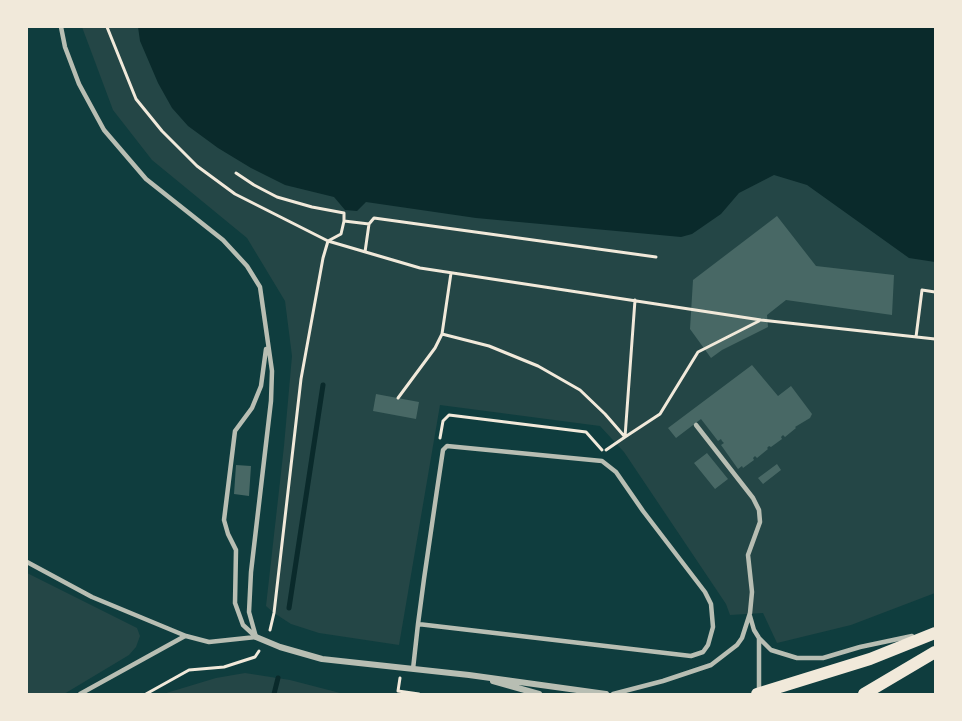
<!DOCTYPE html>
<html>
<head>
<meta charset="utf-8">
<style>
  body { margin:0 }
  #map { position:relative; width:962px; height:721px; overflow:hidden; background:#0f3d3e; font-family:Karla,sans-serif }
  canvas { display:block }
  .frame { position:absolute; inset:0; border:28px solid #f1e9da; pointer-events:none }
</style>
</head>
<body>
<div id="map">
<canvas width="962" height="721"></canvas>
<div class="frame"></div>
</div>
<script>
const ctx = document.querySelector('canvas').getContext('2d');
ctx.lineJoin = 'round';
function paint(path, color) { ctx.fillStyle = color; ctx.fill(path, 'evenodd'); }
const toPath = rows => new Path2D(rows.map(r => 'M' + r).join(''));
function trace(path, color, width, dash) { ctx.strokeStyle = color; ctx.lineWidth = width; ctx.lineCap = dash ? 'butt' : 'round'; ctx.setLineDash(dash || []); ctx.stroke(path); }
paint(toPath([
  [82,27,935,27,935,593,851,625,777,643,763,613,730,615,726,604,624,452,600,426,440,405,399,645,319,633,291,624,274,613,266,606,284,446,292,356,285,301,247,238,152,160,113,110],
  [27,573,137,628,140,636,136,647,129,655,64,694,27,694],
  [245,673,290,680,344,694,163,694,216,678]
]), '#244646');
paint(toPath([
  [138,27,935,27,935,262,909,258,807,185,774,175,739,193,721,214,692,234,681,237,476,218,366,202,357,211,345,210,334,197,285,185,251,168,218,148,188,126,172,108,158,83,140,41]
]), '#0a2a2b');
trace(toPath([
  [289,608,323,385],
  [274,694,278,678]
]), '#0a2a2b', 5);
paint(toPath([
  [777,216,816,266,894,275,892,315,786,300,767,315,768,327,722,350,711,358,690,329,693,280],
  [752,365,778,396,791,386,812,414,810,418,795,427,796,428,785,437,783,435,781,437,782,439,771,447,769,446,767,448,768,449,757,458,755,456,753,458,754,460,743,468,742,466,738,469,721,445,724,443,722,441,721,439,718,441,701,419,676,438,668,428],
  [376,394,419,402,416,419,373,411],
  [707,453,728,479,715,489,694,463],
  [777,464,781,470,763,484,758,478],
  [236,465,251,466,249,496,234,494]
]), '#486865');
trace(toPath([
  [107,27,136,99,162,131,197,166,235,194,328,241,420,268,761,320,935,339],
  [236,173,254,185,277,197,312,207,344,213,344,221],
  [369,224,374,218,656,257],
  [451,273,442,334,489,346,538,366,580,390,605,414,625,437,660,414,698,352,759,321],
  [916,337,922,290,935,292],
  [398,398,435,348,442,334],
  [440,438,443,421,449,415,586,432,602,450],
  [606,450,625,437,635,300],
  [270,630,274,613,301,379,323,258,328,241,341,234,344,221,369,224,365,252],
  [400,678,398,691,419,694],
  [146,694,189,670,224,667,255,657,259,651]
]), '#f1e9da', 3);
trace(toPath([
  [61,27,65,47,79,84,104,130,146,179,223,240,247,266,260,287,272,371,271,401,251,572,249,612,256,637],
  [27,562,92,597,186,636,209,642,256,637],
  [750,616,754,630,759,638,771,650,797,658,823,658,860,647,912,636],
  [256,637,243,625,235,603,236,550,228,534,224,520,235,431,252,408,261,386,266,349],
  [413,669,418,624,424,579,437,490,443,450,447,446,602,461,616,472,643,511,705,592,711,604,713,627,708,645,703,652,691,656,418,624],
  [759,691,759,638],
  [80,694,185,636],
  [613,694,663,681,711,665,737,645,742,638,750,613,752,592,748,555,760,522,759,510,753,498,696,425]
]), '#b8beb3', 4.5);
trace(toPath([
  [256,637,280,647,322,659,469,675,606,694],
  [493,681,539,694]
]), '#b8beb3', 6);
trace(toPath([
  [757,694,870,659,935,633],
  [864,694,935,652]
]), '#f1e9da', 12);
</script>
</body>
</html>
